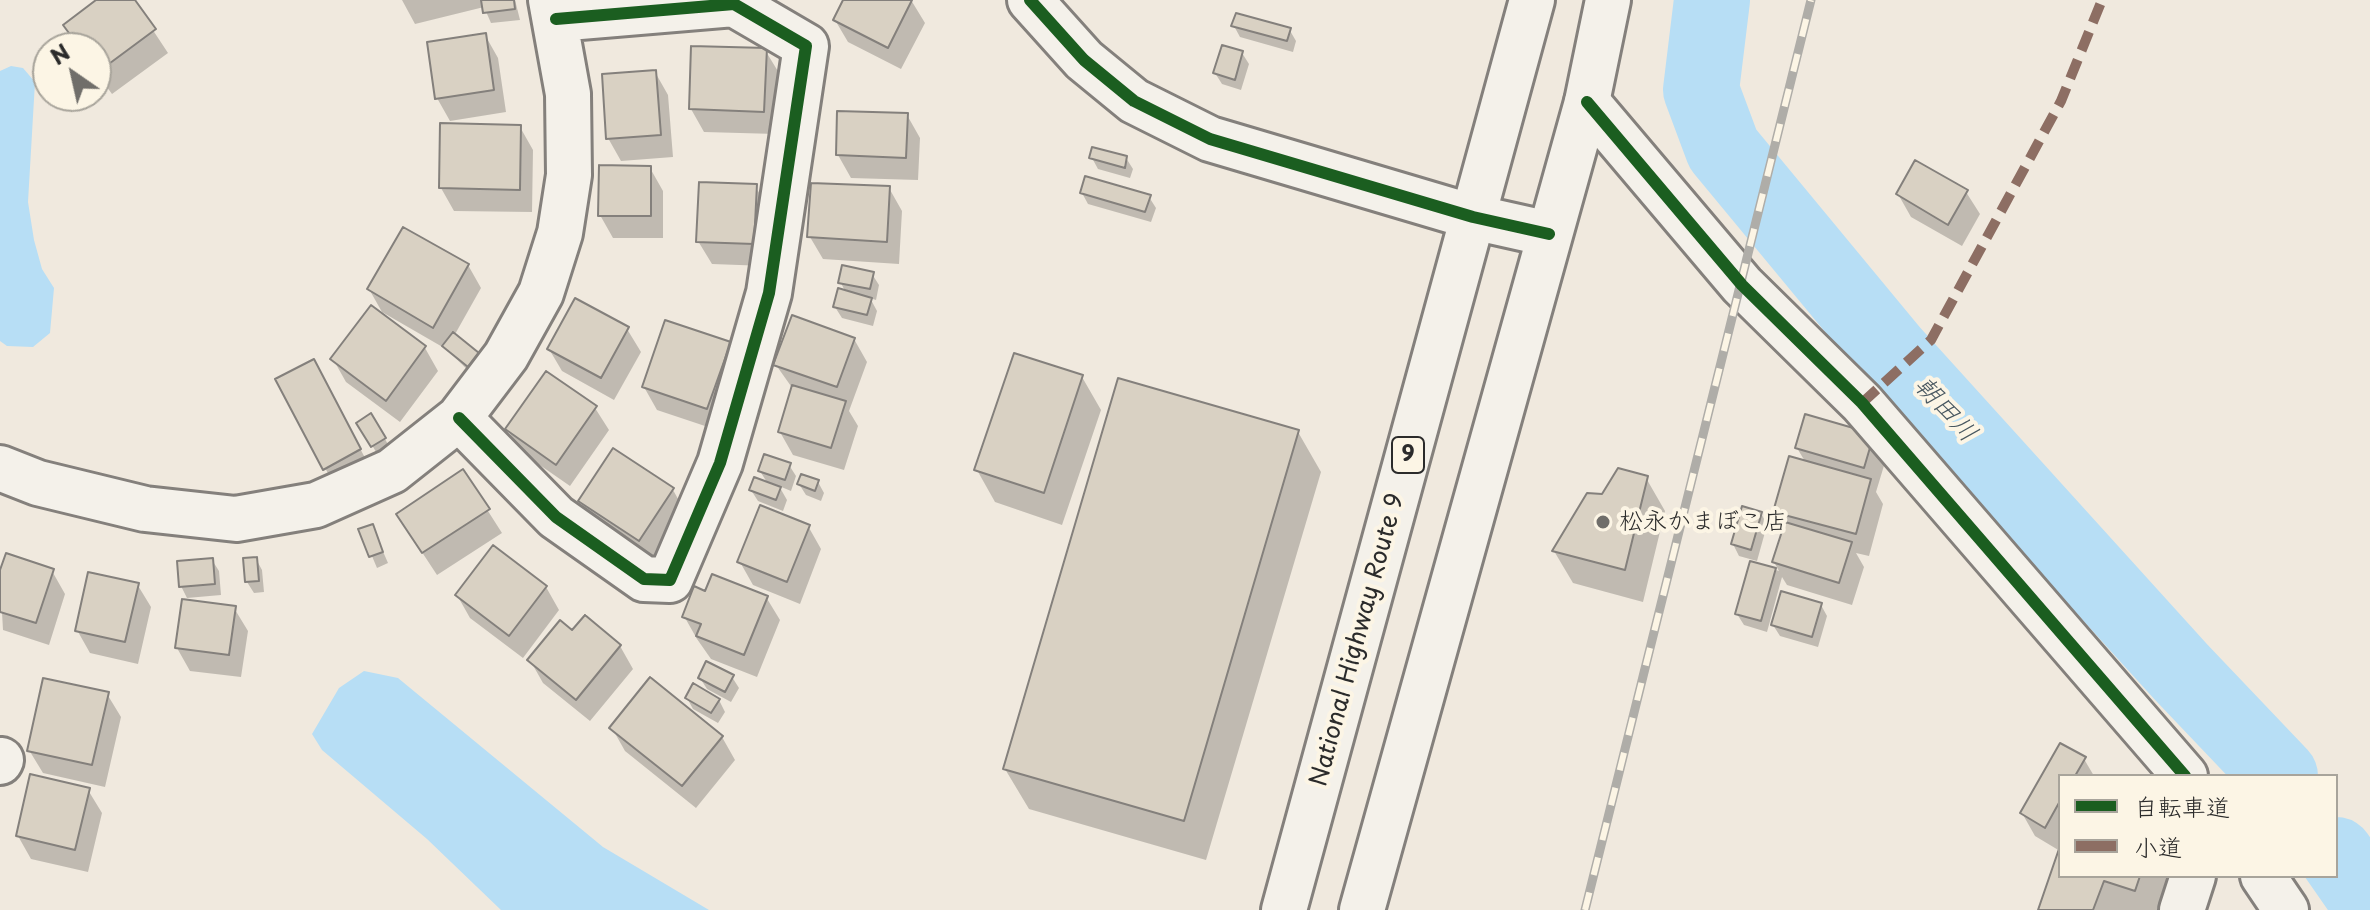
<!DOCTYPE html>
<html>
<head>
<meta charset="utf-8">
<style>
  body { margin:0 }
  #map { position:relative; width:2370px; height:910px; overflow:hidden; background:#f0e9de; font-family:"Playpen Sans","Klee One",sans-serif }
  canvas { display:block }
  .legend { position:absolute; left:2058px; top:774px; width:280px; height:104px; box-sizing:border-box; background:#fcf5e5; border:2px solid #a8a49b; margin:0; padding:10px 14px; list-style:none; font-size:24px; color:#2b2b2b }
  .legend li { display:flex; align-items:center; gap:16px; height:40px }
  .legend b { width:40px; border:2px solid #a8a49b }
  .north { position:absolute; left:32px; top:32px; width:80px; height:80px; box-sizing:border-box; background:#fcf5e5; border:2px solid #a8a49b; border-radius:50%; rotate:326deg; font-size:22px; font-weight:700; line-height:32px; text-align:center; color:#2b2b2b }
  .north::after { content:''; display:block; margin:auto; width:28px; height:36px; background:#706e6a; clip-path:polygon(50% 0,100% 100%,50% 72%,0 100%) }
</style>
</head>
<body>
<div id="map">
<canvas width="2370" height="910"></canvas>
<ul class="legend">
<li><b style="height:10px;background:#1b5e20"></b>自転車道</li>
<li><b style="height:10px;background:#8d6e63"></b>小道</li>
</ul>
<div class="north">N</div>
</div>
<script>
const ctx = document.querySelector('canvas').getContext('2d');
ctx.lineJoin = 'round';
function paint(path, color) { ctx.fillStyle = color; ctx.fill(path, 'evenodd'); }
const toPath = rows => new Path2D(rows.map(r => 'M' + r).join(''));
function trace(path, color, width, dash) { ctx.strokeStyle = color; ctx.lineWidth = width; ctx.lineCap = dash ? 'butt' : 'round'; ctx.setLineDash(dash || []); ctx.stroke(path); }
function write(font, color, halo, rows, align = 'center') {
  ctx.font = font + ' "Playpen Sans","Klee One",sans-serif'; ctx.lineWidth = 8; ctx.setLineDash([]); ctx.textBaseline = 'middle'; ctx.strokeStyle = halo; ctx.fillStyle = color; for (const [text, x, y, turn = 0] of rows) {
    ctx.save(); ctx.translate(x, y); ctx.rotate((+turn || 0) * Math.PI / 180); ctx.textAlign = isNaN(turn) ? turn : align; if (halo) ctx.strokeText(text, 0, 0); ctx.fillText(text, 0, 0); ctx.restore();
  }
}
paint(toPath([
  [11,66,23,68,35,82,28,202,34,240,42,269,54,288,50,333,33,347,7,346,0,341,0,71],
  [364,671,398,678,603,847,709,910,501,910,427,839,322,750,312,734,339,688]
]), '#b7def5');
paint(toPath([
  [99,0,133,0,168,53,112,94,96,72,96,48,79,48,66,25],
  [402,0,515,0,520,20,491,23,484,7,415,24],
  [845,0,911,0,925,23,901,69,848,42,835,20],
  [1234,26,1289,29,1296,41,1293,52,1240,37],
  [485,35,498,58,506,112,450,121,437,98],
  [765,50,779,73,776,134,704,132,691,109],
  [1242,53,1249,64,1241,90,1222,84,1215,73],
  [655,72,668,95,673,157,621,161,608,138],
  [907,115,920,138,918,180,851,178,838,155],
  [520,127,533,150,532,212,454,211,441,188],
  [1092,158,1126,158,1133,169,1130,178,1098,169],
  [650,168,663,191,663,238,613,238,600,215],
  [755,186,769,209,766,266,712,264,698,241],
  [889,188,902,211,899,264,823,259,810,237],
  [1966,192,1980,214,1962,246,1911,217,1898,194],
  [1082,193,1149,197,1156,208,1151,222,1088,204],
  [468,265,481,288,454,336,477,354,484,366,475,377,446,349,382,312,369,289],
  [872,274,879,285,876,300,870,298,877,311,873,326,842,318,835,307,846,293,841,283],
  [627,329,641,352,614,400,562,371,549,349],
  [854,339,867,362,849,411,858,426,844,470,793,455,780,432,793,389,776,365],
  [729,344,743,367,720,431,657,410,644,387],
  [425,348,438,371,400,422,346,382,333,359],
  [1082,377,1101,410,1062,525,995,502,977,470],
  [278,380,326,384,373,473,338,492],
  [595,408,609,430,570,486,521,452,507,429],
  [359,423,385,439,391,450,379,457],
  [1298,432,1321,472,1206,860,1029,809,1005,769],
  [1873,436,1886,459,1876,492,1883,504,1869,556,1856,553,1864,567,1852,605,1787,585,1782,577,1767,632,1744,625,1737,614,1752,563,1779,571,1774,562,1785,529,1775,512,1806,463,1797,448],
  [789,465,796,476,791,491,779,486,787,500,783,511,758,501,751,490,768,484,760,471],
  [463,472,502,533,437,575,412,537],
  [1646,478,1665,511,1643,602,1573,583,1554,551],
  [818,482,824,493,821,501,806,495,799,484],
  [673,490,686,513,652,563,594,524,581,502],
  [1761,513,1767,525,1757,561,1739,556,1733,544],
  [372,526,388,563,377,568,361,530],
  [808,526,821,549,800,604,753,585,740,562],
  [256,559,262,570,264,592,254,593,247,582,245,560],
  [212,560,219,571,221,595,187,598,181,586],
  [52,571,65,594,49,645,3,630,0,577],
  [137,584,151,607,138,664,90,653,77,630],
  [546,587,559,610,523,658,470,618,457,595],
  [706,593,766,597,780,620,757,677,711,659,697,639,684,616],
  [1821,605,1827,616,1818,647,1780,636,1773,625],
  [234,608,248,631,241,677,190,671,177,648],
  [572,633,620,646,633,669,590,721,543,683,530,660],
  [732,677,739,688,731,702,707,689,700,678],
  [107,694,121,717,105,787,43,773,29,750],
  [687,698,719,700,725,712,718,723,693,709],
  [612,728,722,737,735,760,696,808,625,751],
  [2061,745,2084,759,2094,776,2060,776,2060,851,2035,836,2022,813],
  [88,790,102,813,88,872,31,859,18,836],
  [2060,852,2060,876,2169,876,2157,910,2040,910]
]), '#0003');
trace(toPath([
  [1712,0,1701,90,1723,149,1891,352,2181,672,2280,776],
  [2336,855,2370,904]
]), '#b7def5', 76);
const building = toPath([
  [96,0,135,0,156,29,98,72,96,48,80,48,63,25,96,0],
  [481,0,514,0,515,9,483,13,481,0],
  [843,0,912,0,888,48,833,20,843,0],
  [1236,13,1291,28,1287,41,1231,26,1236,13],
  [486,33,494,90,435,99,427,42,486,33],
  [1222,45,1243,51,1235,80,1213,73,1222,45],
  [691,46,767,48,764,112,689,109,691,46],
  [656,70,661,135,606,139,602,74,656,70],
  [837,111,908,113,906,158,836,155,837,111],
  [440,123,521,125,520,190,439,188,440,123],
  [1092,147,1127,156,1125,168,1089,158,1092,147],
  [1915,160,1968,190,1948,225,1896,194,1915,160],
  [599,165,651,166,651,216,598,216,599,165],
  [1085,176,1151,195,1145,212,1080,193,1085,176],
  [699,182,757,184,754,244,696,242,699,182],
  [811,183,890,186,887,242,807,237,811,183],
  [403,227,469,264,433,328,367,289,403,227],
  [842,265,874,272,870,289,838,283,842,265],
  [838,288,872,298,867,315,833,307,838,288],
  [575,298,629,327,601,378,547,349,575,298],
  [371,305,426,346,386,401,330,359,371,305],
  [792,315,855,338,837,387,773,365,792,315],
  [665,320,731,342,707,409,642,387,665,320],
  [453,332,479,353,468,367,442,346,453,332],
  [1014,353,1083,375,1044,493,974,470,1014,353],
  [314,359,361,449,323,470,275,379,314,359],
  [546,371,597,406,556,465,505,429,546,371],
  [1118,378,1299,430,1184,821,1003,769,1118,378],
  [792,385,846,401,831,448,778,432,792,385],
  [371,413,386,438,371,447,356,423,371,413],
  [1805,414,1874,434,1864,468,1795,448,1805,414],
  [613,448,674,488,639,541,578,501,613,448],
  [764,454,791,463,785,480,758,471,764,454],
  [1789,456,1871,479,1856,534,1773,512,1789,456],
  [1618,468,1648,476,1625,570,1552,551,1587,493,1602,494,1618,468],
  [463,469,490,509,422,553,396,514,463,469],
  [801,474,819,480,815,491,797,484,801,474],
  [754,477,781,487,776,500,749,490,754,477],
  [760,505,810,525,787,582,737,562,760,505],
  [1742,506,1762,512,1751,550,1731,544,1742,506],
  [1785,522,1852,542,1839,583,1772,562,1785,522],
  [373,524,383,552,369,557,358,529,373,524],
  [493,545,547,586,509,636,455,595,493,545],
  [6,553,54,569,36,623,0,612,0,570,6,553],
  [257,557,259,581,245,582,243,558,257,557],
  [213,558,215,584,179,587,177,561,213,558],
  [1750,561,1776,568,1761,621,1735,614,1750,561],
  [88,572,139,583,125,642,75,631,88,572],
  [712,574,768,596,744,655,696,636,701,624,682,617,694,586,705,591,712,574],
  [1781,591,1822,603,1812,637,1771,625,1781,591],
  [182,599,236,606,229,655,175,648,182,599],
  [585,615,621,645,576,700,527,660,560,620,572,630,585,615],
  [706,661,734,675,725,692,698,678,706,661],
  [650,677,723,736,682,786,609,728,650,677],
  [43,678,109,692,92,765,27,751,43,678],
  [693,683,720,699,711,713,685,698,693,683],
  [2060,743,2086,757,2075,776,2060,776,2060,801,2045,828,2020,813,2060,743],
  [30,774,90,788,75,850,16,836,30,774],
  [2060,846,2060,876,2140,876,2135,891,2104,881,2093,910,2038,910,2060,846]
]);
paint(building, '#d9d1c3');
trace(building, '#84807c', 2);
const minor = toPath([
  [1030,0,1084,60,1134,101,1210,139,1473,217,1549,234],
  [1587,102,1742,285,1862,403,2185,776],
  [459,418,556,517,644,579,670,580,720,463,769,293,806,46,734,4,556,19],
  [0,468,38,483,145,509,236,519,316,505,392,471,459,418,506,356,541,293,560,233,569,175,568,94,551,0],
  [0,762,1,760],
  [2263,876,2286,910],
  [2182,910,2193,876]
]);
const highway = toPath([
  [1284,910,1532,0],
  [1362,910,1587,102,1608,0]
]);
trace(minor, '#84807c', 50);
trace(highway, '#84807c', 50);
trace(minor, '#f4f1ea', 44);
trace(highway, '#f4f1ea', 44);
const rail = toPath([
  [1585,910,1811,0]
]);
trace(rail, '#afada8', 9);
trace(rail, '#fcf5e5', 6, [18]);
trace(toPath([
  [1862,403,1931,340,2061,101,2102,0]
]), '#8d6e63', 10, [20, 10]);
trace(toPath([
  [1030,0,1084,60,1134,101,1210,139,1473,217,1549,234],
  [1587,102,1742,285,1862,403,2185,776],
  [459,418,556,517,644,579,670,580,720,463,769,293,806,46,734,4,556,19]
]), '#1b5e20', 12);
for (const [x, y, r, color] of [
  [1603,522,8,"#706e6a"]
]) { const dot = new Path2D(); dot.arc(x, y, r, 0, 2 * Math.PI); ctx.fillStyle = color; ctx.fill(dot); trace(dot, '#fcf5e5', 3); }
for (const [x, y, w] of [
  [1408,455,32]
]) { const box = new Path2D(); box.roundRect(x - w / 2, y - 18, w, 36, 6); ctx.fillStyle = '#fcf5e5'; ctx.fill(box); trace(box, '#2b2b2b', 2); }
write('bold 22px', '#2b2b2b', null, [
  ["9",1408,455]
]);
write('24px', '#2b2b2b', '#fcf5e5', [
  ["松永かまぼこ店",1619,522]
], 'left');
write('24px', '#2b2b2b', '#fcf5e5', [
  ["National Highway Route 9",1358,640,-75]
]);
write('italic 26px', '#485760', '#fcf5e5', [
  ["朝田川",1945,410,47]
]);
</script>
</body>
</html>
